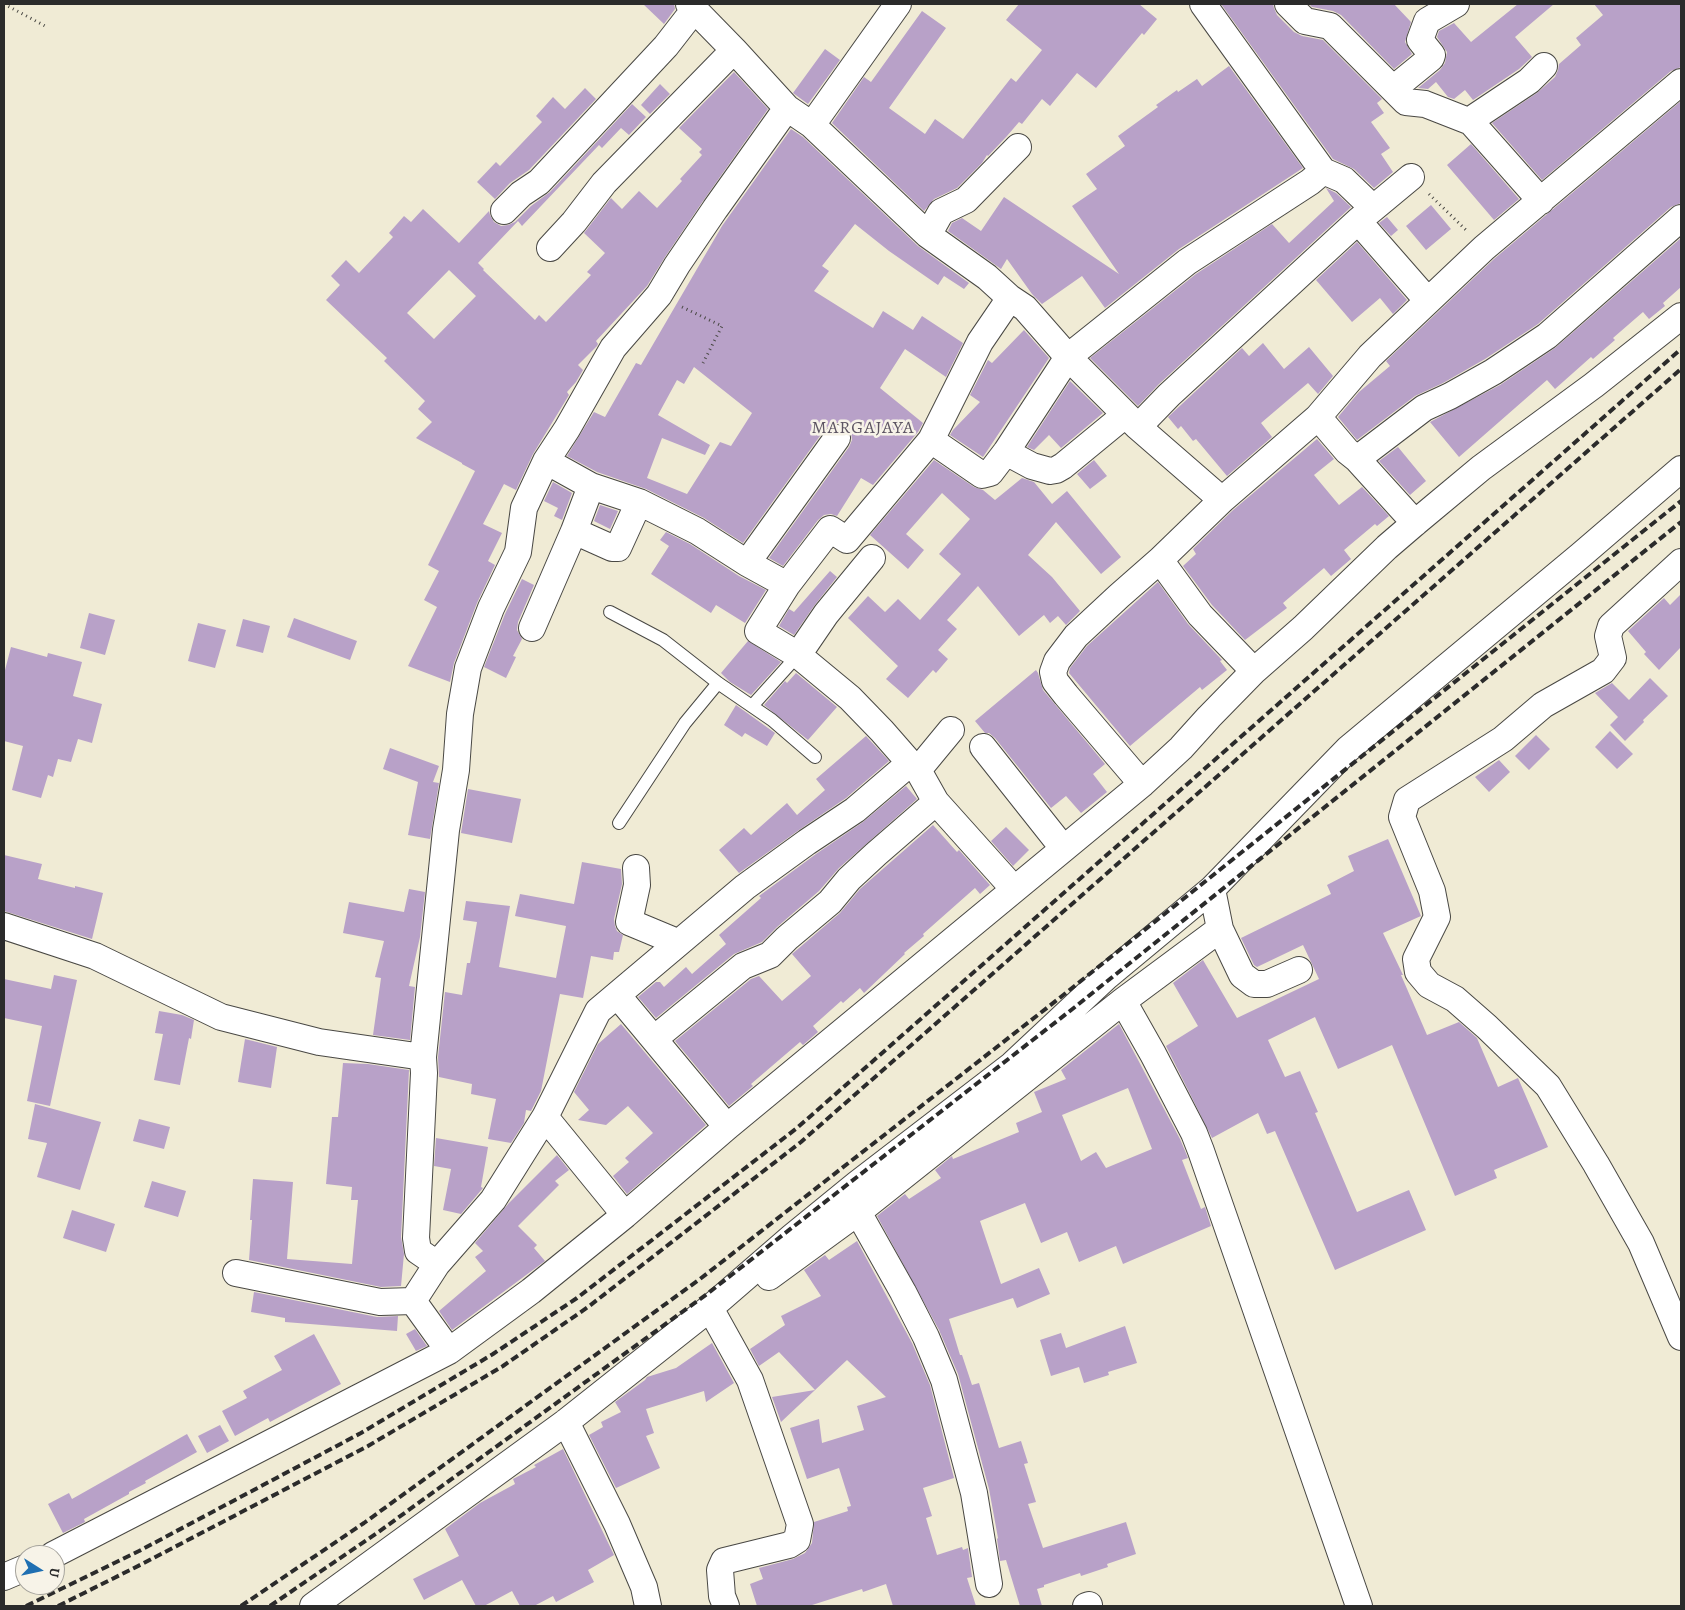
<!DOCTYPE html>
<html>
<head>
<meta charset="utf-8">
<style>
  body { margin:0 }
  #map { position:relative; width:1685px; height:1610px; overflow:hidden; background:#f0ebd5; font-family:Alegreya,serif }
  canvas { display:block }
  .frame { position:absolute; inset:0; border:5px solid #2b2b2b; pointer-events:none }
  .north { position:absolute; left:15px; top:1545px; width:50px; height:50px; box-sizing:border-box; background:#f7f3e8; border:1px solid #a5a39c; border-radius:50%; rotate:100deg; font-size:14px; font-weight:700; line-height:20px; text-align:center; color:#2b2b2b }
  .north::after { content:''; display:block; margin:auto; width:18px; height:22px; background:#1f6fb2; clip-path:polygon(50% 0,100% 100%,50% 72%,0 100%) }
</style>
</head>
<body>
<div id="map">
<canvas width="1685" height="1610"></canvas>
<div class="frame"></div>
<div class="north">U</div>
</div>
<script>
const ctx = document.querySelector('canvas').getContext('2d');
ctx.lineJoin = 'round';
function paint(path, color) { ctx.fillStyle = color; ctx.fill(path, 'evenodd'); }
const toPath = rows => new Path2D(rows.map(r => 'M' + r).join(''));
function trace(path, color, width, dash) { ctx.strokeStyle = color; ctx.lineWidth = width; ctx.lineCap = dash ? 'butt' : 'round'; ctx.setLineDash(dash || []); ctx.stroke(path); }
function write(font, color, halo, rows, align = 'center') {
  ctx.font = font + ' Alegreya,serif'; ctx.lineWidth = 5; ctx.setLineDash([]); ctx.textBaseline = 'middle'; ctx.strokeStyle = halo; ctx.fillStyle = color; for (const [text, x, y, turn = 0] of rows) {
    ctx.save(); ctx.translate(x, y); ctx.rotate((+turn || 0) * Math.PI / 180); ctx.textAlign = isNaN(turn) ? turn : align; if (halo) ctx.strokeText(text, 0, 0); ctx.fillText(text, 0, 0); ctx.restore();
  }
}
paint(toPath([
  [643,4,674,4,675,9,664,24],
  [1019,4,1139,4,1157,19,1144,35,1142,33,1096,88,1077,73,1050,106,1042,99,1022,124,1019,122,1007,136,988,156,987,155,982,163,957,188,934,199,924,211,832,123,864,77,871,82,922,11,946,28,889,108,925,134,935,119,963,139,1011,78,1016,82,1042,50,1006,20],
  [1221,4,1273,4,1274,8,1277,15,1294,32,1302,36,1323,40,1382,99,1377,103,1384,113,1371,122,1390,148,1381,154,1393,172,1374,188,1354,169,1333,159],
  [1309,4,1394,4,1411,22,1405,42,1412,54,1394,69,1341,15,1333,11,1312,7],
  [1518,4,1554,4,1515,37,1532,57,1519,69,1473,100,1465,90,1454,99,1448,97,1436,82,1428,89,1418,88,1440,70,1445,63,1447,52,1437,37,1439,31,1454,23,1471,42],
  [1594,4,1681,4,1681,67,1671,71,1542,180,1492,123,1537,93,1555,77,1558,70,1559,64,1581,45,1576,38,1603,15],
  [825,49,840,60,808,104,793,93],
  [1229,66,1303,168,1179,249,1105,308,1082,276,1042,304,1032,294,1007,259,1001,269,948,231,952,223,962,218,981,231,1004,197,1119,274,1072,206,1097,189,1086,174,1125,146,1118,136,1158,107,1156,105,1177,90,1178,92,1197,79,1202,86],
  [734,72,768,109,703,201,665,257,647,286,596,341,598,344,597,346,578,365,583,370,576,382,567,392,569,395,533,454,516,490,504,484,483,524,502,533,488,561,495,565,477,603,454,663,450,682,408,666,437,607,424,600,439,571,428,565,475,471,462,464,462,463,416,438,432,422,418,409,425,401,384,361,387,358,326,300,340,285,331,276,346,260,359,273,393,237,389,233,404,216,411,222,423,209,459,243,489,211,490,215,494,222,501,226,508,225,515,222,531,206,550,192,632,104,646,117,629,135,621,128,602,148,599,145,522,226,518,221,478,263,484,269,483,270,535,320,539,315,546,322,591,275,587,272,605,253,584,233,611,198,622,209,639,191,657,208,682,181,680,179,702,155,699,152,702,149,679,128],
  [449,270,476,296,434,339,407,313],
  [660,84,670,94,650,114,641,105],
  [585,88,596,99,529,170,510,183,495,199,477,182,496,162,500,166,542,122,536,116,553,97,565,109],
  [1681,101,1681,203,1671,207,1538,324,1485,359,1443,383,1415,396,1357,440,1338,417,1359,392,1390,366,1386,361,1494,259],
  [791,129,803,137,918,246,969,283,964,289,944,276,938,285,889,251,855,224,822,266,829,271,814,291,873,328,883,311,913,330,922,316,963,343,946,377,905,349,880,388,923,423,918,432,873,485,861,478,837,516,831,514,824,515,818,520,783,566,769,558,849,447,852,440,851,432,845,426,838,423,831,424,825,429,743,543,704,518,646,489,597,472,567,456,594,412,605,417,636,363,641,365,722,226],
  [694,367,752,413,731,446,720,442,687,494,647,478,662,438,705,455,710,445,658,415,677,380,684,384],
  [1471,144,1519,199,1494,220,1447,165],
  [1326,188,1336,193,1351,207,1159,384,1138,406,1090,358,1196,274,1272,224,1289,243,1334,201],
  [1431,205,1451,229,1426,250,1406,226],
  [1387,217,1398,230,1391,236,1379,223],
  [1681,238,1681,287,1663,303,1665,306,1649,319,1643,312,1613,338,1615,340,1593,359,1591,357,1555,389,1547,380,1459,457,1430,422,1500,385,1555,348],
  [1357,242,1407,300,1393,314,1380,298,1352,322,1316,280],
  [1024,330,1049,358,983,457,950,435,953,430,980,402,970,395,988,360,992,363],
  [1263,343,1284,369,1309,347,1333,376,1318,394,1308,383,1261,423,1272,437,1227,476,1196,439,1193,441,1181,426,1178,429,1168,417,1242,348,1249,356],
  [1070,381,1103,413,1061,448,1049,435,1034,450,1027,447],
  [1317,439,1334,459,1314,475,1339,505,1362,487,1389,516,1377,526,1375,524,1344,550,1351,559,1331,576,1324,568,1283,603,1287,608,1245,640,1212,605,1183,566,1196,554,1193,549,1232,511],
  [1398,447,1426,481,1410,495,1379,461],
  [934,460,974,487,983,490,995,500,1022,478,1034,482,1052,504,1067,491,1121,557,1101,574,1056,522,1028,555,1052,577,1080,611,1066,625,1058,616,1050,623,1044,615,1019,636,978,586,947,620,957,629,938,650,948,659,936,673,933,670,908,698,886,679,898,666,848,618,868,596,885,612,898,599,920,620,961,574,939,554,970,519,942,493,906,534,924,550,908,569,870,535],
  [1094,460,1107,476,1090,489,1077,474],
  [553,482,572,493,562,520,554,516,558,508,544,501],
  [600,505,618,511,610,529,594,521],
  [666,532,690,544,739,576,766,590,745,623,716,605,711,613,651,574,669,546,660,540],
  [830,571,837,577,814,606,794,635,779,626,789,609,794,612],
  [522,579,534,585,518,622,517,630,522,639,513,656,516,657,506,678,484,667,505,614],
  [1158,582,1188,624,1222,660,1220,661,1227,670,1202,690,1200,687,1130,746,1069,673,1070,668,1087,646],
  [1681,594,1681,647,1659,670,1644,654,1646,652,1628,631,1664,598,1670,605],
  [89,613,115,620,105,655,80,648],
  [294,618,357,641,350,660,287,637],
  [243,619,270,626,263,653,236,646],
  [198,623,226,630,215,668,188,661],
  [748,641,781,662,751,695,730,682,721,673],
  [11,647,47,657,48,653,82,662,73,696,102,704,92,743,78,739,71,762,58,759,53,777,48,775,41,798,12,790,23,746,4,741,4,674],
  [1036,670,1038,673,1043,690,1105,764,1093,774,1107,792,1081,813,1066,796,1051,808,995,738,989,733,985,733,975,721],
  [796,673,837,707,808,740,764,705,785,681,787,683],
  [1650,678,1668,696,1643,720,1644,722,1625,741,1610,725,1618,717,1595,693,1612,683,1629,700],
  [736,705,775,733,767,746,745,733,742,737,724,725],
  [1610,731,1633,754,1617,769,1595,747],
  [1536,735,1550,749,1529,770,1515,756],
  [866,736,889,761,846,798,799,830,739,873,719,850,744,828,751,835,787,803,797,815,825,790,816,779],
  [390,748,439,766,433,782,439,783,430,839,408,835,418,782,383,769],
  [1499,760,1510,772,1489,792,1475,777],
  [906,786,917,799,839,868,819,891,777,927,762,942,734,954,656,1018,638,997,656,982,660,982,664,987,686,967,692,974,726,944,719,935,761,898,759,896,816,854,863,822],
  [468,789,521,799,512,843,461,833],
  [933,825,957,852,959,850,990,885,980,894,975,888,923,934,924,936,904,953,905,954,864,993,860,988,843,1003,841,1001,813,1026,818,1032,803,1045,800,1042,751,1084,753,1086,729,1106,675,1041,751,979,759,976,782,1001,811,976,792,954,840,913,860,889],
  [1006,827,1029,850,1013,866,991,841],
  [1388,839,1421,916,1383,933,1403,975,1401,975,1427,1035,1459,1022,1477,1038,1498,1087,1518,1078,1548,1147,1494,1170,1497,1178,1455,1196,1392,1045,1338,1069,1315,1017,1268,1040,1285,1077,1300,1071,1318,1112,1315,1113,1357,1212,1409,1190,1426,1230,1335,1270,1275,1131,1267,1134,1258,1113,1212,1138,1166,1046,1198,1026,1173,983,1203,960,1237,1018,1319,979,1303,945,1257,967,1254,965,1241,938,1331,894,1327,885,1354,871,1348,856],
  [4,855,42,864,38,879,75,888,75,886,103,893,92,939,4,911],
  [582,862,621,869,622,884,614,919,615,926,617,931,623,935,619,952,614,952,613,960,591,956,583,998,560,994,541,1091,531,1111,526,1110,524,1123,511,1143,488,1139,496,1099,471,1094,472,1084,439,1077,438,1057,445,992,462,995,467,963,470,963,477,922,463,920,466,901,510,906,499,967,556,978,566,926,515,916,520,894,574,904],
  [409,889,425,892,420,937,409,986,415,987,410,1040,373,1035,381,978,375,977,384,941,343,933,349,902,404,912],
  [54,975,77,980,50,1106,27,1101,42,1026,4,1018,4,979,51,989],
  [159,1011,182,1015,194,1020,191,1039,189,1038,180,1085,154,1080,163,1034,155,1033],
  [621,1024,706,1125,627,1194,613,1176,629,1162,625,1158,653,1133,628,1106,606,1125,578,1120,589,1110,574,1092,598,1044],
  [1119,1024,1180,1139,1188,1158,1182,1160,1201,1209,1205,1207,1211,1226,1123,1264,1116,1246,1079,1262,1067,1232,1041,1243,1025,1203,980,1221,1001,1284,1039,1268,1050,1294,1017,1308,1013,1298,949,1319,960,1355,962,1355,972,1385,979,1383,999,1448,1021,1441,1028,1463,1024,1464,1036,1502,1028,1504,1043,1548,1126,1522,1136,1554,1107,1564,1108,1567,1081,1576,1080,1573,1044,1585,1044,1587,1037,1589,1042,1606,1020,1606,1006,1560,1000,1561,997,1539,998,1538,989,1489,958,1374,939,1330,877,1216,905,1194,909,1199,941,1178,935,1170,952,1156,953,1159,1019,1132,1016,1123,1042,1112,1034,1092,1066,1079,1061,1070],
  [1128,1088,1152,1149,1106,1168,1096,1152,1081,1161,1062,1115],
  [245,1039,277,1047,271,1088,238,1082],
  [343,1063,368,1064,409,1070,401,1237,404,1254,401,1286,381,1287,249,1260,252,1220,250,1220,253,1179,293,1182,287,1259,352,1264,358,1200,351,1200,352,1187,326,1184,332,1117,338,1117],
  [35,1104,101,1122,80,1190,37,1177,47,1143,28,1139],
  [139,1119,170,1127,164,1149,133,1141],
  [436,1138,488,1147,481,1187,483,1188,461,1214,443,1210,451,1169,434,1166],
  [557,1155,569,1170,555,1181,559,1185,518,1226,537,1245,534,1248,545,1261,452,1330,439,1311,486,1271,475,1257,483,1251,475,1243,509,1203],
  [152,1181,186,1191,178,1217,144,1207],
  [72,1210,115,1224,106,1252,63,1238],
  [857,1241,912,1343,930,1385,954,1478,923,1488,932,1516,926,1518,937,1555,962,1547,963,1550,968,1548,972,1577,967,1578,976,1606,893,1606,886,1584,863,1592,862,1589,809,1606,757,1606,750,1584,763,1579,759,1568,793,1559,805,1553,812,1543,814,1522,848,1511,847,1507,851,1506,839,1468,807,1479,790,1428,819,1419,822,1443,864,1430,857,1406,886,1397,847,1360,781,1422,772,1397,815,1390,779,1352,759,1366,750,1349,785,1325,781,1316,821,1296,804,1270,825,1255,829,1260],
  [254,1292,377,1317,398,1316,397,1331,285,1322,285,1318,251,1312],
  [1125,1326,1137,1363,1108,1372,1109,1375,1084,1383,1079,1367,1051,1376,1040,1340,1061,1333,1066,1348],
  [415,1329,427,1346,416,1351,406,1334],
  [314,1334,341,1384,270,1422,268,1418,235,1436,222,1411,247,1398,243,1391,282,1370,274,1356],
  [712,1343,734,1383,706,1402,704,1391,646,1409,654,1433,646,1436,660,1468,616,1488,589,1435,603,1427,601,1422,621,1412,615,1402,645,1380,647,1377,676,1368],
  [220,1425,229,1441,207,1453,198,1436],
  [187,1434,197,1452,145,1481,146,1483,129,1492,129,1494,84,1519,85,1522,63,1533,48,1504,69,1493,72,1499],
  [563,1449,614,1555,588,1570,594,1582,556,1602,553,1596,534,1606,520,1606,512,1591,484,1606,476,1606,462,1580,424,1600,413,1579,459,1556,445,1529,480,1503,515,1484,513,1479,536,1467,534,1465]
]), '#b8a1c8');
const service = toPath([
  [610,612,663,640,718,683,772,720,815,757],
  [752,706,798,655],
  [619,823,685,723,718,683]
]);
const minor = toPath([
  [689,4,734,50,787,108,812,125,928,235,987,277,1010,298,1025,308,1068,357,1138,427,1222,500],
  [1288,4,1305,21,1330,26,1406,102,1425,104,1471,122,1541,201],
  [1393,89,1431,58,1432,55,1420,40,1427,21,1456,4],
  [1471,122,1475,117,1529,81,1544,66],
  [812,125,898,4],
  [1323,171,1344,180,1373,208],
  [504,211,521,194,539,182,666,46,694,10],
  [1358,221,1428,301],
  [928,235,941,212,966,200,1018,147],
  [550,248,574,222,604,183,734,50],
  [1010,298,980,342,931,440,982,475,990,473,1006,452,1068,357,1187,262,1310,182,1323,171,1203,4],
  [1318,417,1347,451,1357,459,1415,523],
  [1138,427,1169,395,1358,221,1411,177],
  [1006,452,1032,466,1050,471,1056,470,1063,466,1125,415],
  [1357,459,1424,408,1450,396,1493,372,1547,336,1681,218],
  [546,461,591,486,639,502,697,531,747,563,787,585],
  [574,531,591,486],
  [872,558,826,614,798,655,850,698,882,731,910,763,918,770,936,802,1014,889],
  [1681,562,1611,626,1608,636,1613,658,1603,671,1543,705,1503,739,1407,800,1402,817,1432,891,1437,917,1416,959,1418,972,1429,985,1455,999,1487,1027,1548,1086,1596,1164,1641,1243,1681,1337],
  [747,563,837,438],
  [532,628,574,531,612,548,618,548,639,502],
  [798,655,758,631,787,585,830,529,847,540,931,440],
  [1254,671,1200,615,1160,560,1222,500,1318,417,1370,356,1484,248,1681,82],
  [983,747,1063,848],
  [918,770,951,730],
  [1142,784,1066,695,1055,681,1053,672,1057,661,1076,636,1119,596,1160,560],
  [636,868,637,885,629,922,677,942],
  [1212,889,1220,929,1242,975,1254,984,1267,984,1299,970],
  [4,926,95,956,221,1017,319,1042,423,1057],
  [1220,929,1123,1001,1153,1054,1194,1133,1201,1151,1359,1606],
  [618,996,727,1127],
  [654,1039,743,966,770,955,787,938,830,902,849,879,876,854,936,802],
  [545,1117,625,1215],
  [858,1212,903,1292,926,1337,944,1380,974,1493,989,1584],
  [437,1264,418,1251,416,1238,424,1073,423,1057,446,830,456,770,460,714,468,668,491,608,518,552,524,508,546,461,567,429,613,348,659,295,677,265,715,209,787,108],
  [236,1273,380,1302,413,1301],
  [769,1277,858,1212,1123,1001],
  [710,1308,750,1380,800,1524,797,1540,789,1545,724,1561,720,1570,722,1596,726,1606],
  [449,1351,413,1301,437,1264,493,1200,545,1117,598,1011,745,887,807,842,855,810,910,763],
  [566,1422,617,1524,644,1587,648,1606],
  [53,1555,449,1351,531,1291,625,1215,727,1127,1142,784,1181,748,1209,717,1254,671,1303,628,1387,547,1415,523,1481,468,1594,385,1681,316],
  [4,1577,25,1568],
  [313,1606,566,1422,710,1308,792,1237,857,1184,1012,1065,1106,977,1212,889,1348,749,1581,555,1681,469],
  [1086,1606,1089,1605]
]);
trace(service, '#494844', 14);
trace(minor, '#494844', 28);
trace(toPath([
  [4,4,47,27],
  [4,158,8,158],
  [1429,194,1466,230],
  [682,307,722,326,703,363]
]), '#494844', 3, [1, 4]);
trace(service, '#fff', 12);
trace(minor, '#fff', 26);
trace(toPath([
  [26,1606,139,1551,361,1433,493,1354,577,1298,797,1128,1681,349],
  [58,1606,142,1564,368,1446,503,1366,588,1307,801,1142,1681,369],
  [241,1606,364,1523,700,1279,1057,1000,1681,501],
  [270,1606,377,1533,707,1294,1075,1007,1681,522]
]), '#2b2b2b', 4, [8, 4]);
ctx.letterSpacing = '1px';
write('18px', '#5c5462', '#f7f3e8', [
  ["MARGAJAYA",863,429]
]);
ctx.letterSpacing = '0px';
</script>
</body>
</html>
